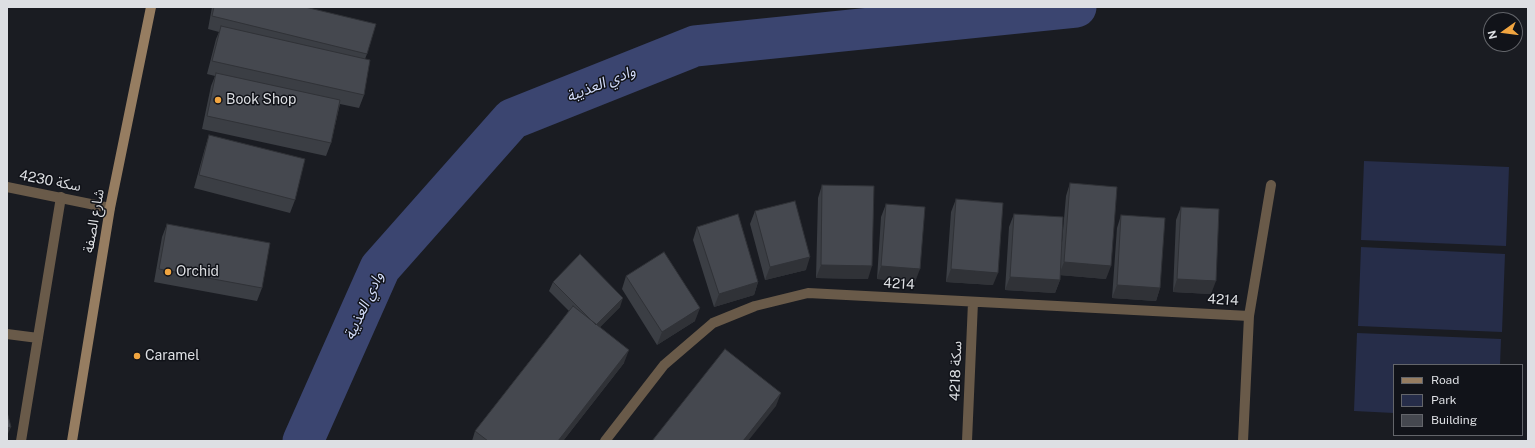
<!DOCTYPE html>
<html>
<head>
<meta charset="utf-8">
<style>
  body { margin:0 }
  #map { position:relative; width:1535px; height:448px; overflow:hidden; background:#1a1c22; font-family:"Public Sans",sans-serif }
  canvas { display:block }
  .frame { position:absolute; inset:0; border:8px solid #dddfe3; pointer-events:none }
  .legend { position:absolute; left:1393px; top:364px; width:130px; height:72px; box-sizing:border-box; background:#111319; border:1px solid #63656a; margin:0; padding:5px 7px; list-style:none; font-size:12px; color:#dddfe3 }
  .legend li { display:flex; align-items:center; gap:8px; height:20px }
  .legend b { width:20px; border:1px solid #63656a }
  .north { position:absolute; left:1483px; top:12px; width:40px; height:40px; box-sizing:border-box; background:#111319; border:1px solid #63656a; border-radius:50%; rotate:256deg; font-size:11px; font-weight:700; line-height:16px; text-align:center; color:#dddfe3 }
  .north::after { content:''; display:block; margin:auto; width:14px; height:18px; background:#f1a540; clip-path:polygon(50% 0,100% 100%,50% 72%,0 100%) }
</style>
</head>
<body>
<div id="map">
<canvas width="1535" height="448"></canvas>
<div class="frame"></div>
<ul class="legend">
<li><b style="height:5px;background:#967d61"></b>Road</li>
<li><b style="height:11px;background:#262d49"></b>Park</li>
<li><b style="height:11px;background:#45484f"></b>Building</li>
</ul>
<div class="north">N</div>
</div>
<script>
const ctx = document.querySelector('canvas').getContext('2d');
ctx.lineJoin = 'round';
function paint(path, color) { ctx.fillStyle = color; ctx.fill(path, 'evenodd'); }
const toPath = rows => new Path2D(rows.map(r => 'M' + r).join(''));
function trace(path, color, width, dash) { ctx.strokeStyle = color; ctx.lineWidth = width; ctx.lineCap = dash ? 'butt' : 'round'; ctx.setLineDash(dash || []); ctx.stroke(path); }
function write(font, color, halo, rows, align = 'center') {
  ctx.font = font + ' "Public Sans","Noto Sans Arabic",sans-serif'; ctx.lineWidth = 3; ctx.setLineDash([]); ctx.textBaseline = 'middle'; ctx.strokeStyle = halo; ctx.fillStyle = color; for (const [text, x, y, turn = 0] of rows) {
    ctx.save(); ctx.translate(x, y); ctx.rotate((+turn || 0) * Math.PI / 180); ctx.textAlign = isNaN(turn) ? turn : align; if (halo) ctx.strokeText(text, 0, 0); ctx.fillText(text, 0, 0); ctx.restore();
  }
}
paint(toPath([
  [1364,161,1509,167,1506,246,1361,240],
  [1361,247,1505,254,1502,332,1358,326],
  [1357,333,1501,339,1500,365,1394,365,1394,413,1354,411]
]), '#262d49');
trace(toPath([
  [303,441,380,268,512,119,695,46,1076,7]
]), '#3b4570', 41);
trace(toPath([
  [7,334,38,338],
  [21,441,61,197]
]), '#695a49', 10);
trace(toPath([
  [7,187,110,208],
  [605,441,664,365,713,323,755,306,808,293,1249,316],
  [967,441,973,302],
  [1243,441,1249,316,1271,185]
]), '#695a49', 10);
trace(toPath([
  [72,441,110,208,151,7]
]), '#967d61', 10);
paint(toPath([
  [212,7,305,7,367,54,365,59,364,95,359,108,340,104,331,143,326,156,202,129,211,86,215,76,207,74,216,39,219,32,208,29],
  [209,135,295,200,290,213,194,188,205,148],
  [1070,183,1106,279,1060,275,1060,280,1055,293,1005,290,1009,227,1014,214,1062,242,1066,196],
  [822,185,868,279,816,278,818,198],
  [956,199,993,285,946,282,951,212],
  [886,204,915,282,877,279,881,217],
  [1181,207,1211,294,1173,292,1176,220],
  [755,211,806,270,765,280,750,224],
  [1121,215,1160,288,1156,301,1112,298,1117,228],
  [167,224,262,288,257,301,154,282,162,237],
  [697,227,758,282,754,295,714,307,693,240],
  [626,276,695,321,657,345,622,289],
  [553,282,620,307,600,327,624,363,563,441,472,441,475,431,569,311,549,291]
]), '#3b3e44');
paint(toPath([
  [810,257,806,270,765,280,770,267],
  [1064,262,1111,266,1106,279,1059,275],
  [821,265,872,266,868,279,816,278],
  [881,266,920,269,915,282,877,279],
  [951,269,998,273,993,285,946,282],
  [1010,277,1060,280,1055,293,1005,290],
  [1177,279,1216,281,1211,294,1173,292],
  [758,282,754,295,714,307,719,294],
  [1117,285,1160,288,1156,301,1112,298],
  [623,298,620,307,593,334,596,325],
  [700,308,695,321,657,345,662,332],
  [629,350,624,363,563,441,558,441],
  [781,393,776,406,748,441,743,441],
  [11,427,7,436,7,428]
]), '#303237');
const building = toPath([
  [214,7,305,7,376,24,367,54,212,16,214,7],
  [221,26,370,60,364,95,212,61,221,26],
  [216,73,340,100,331,143,207,116,216,73],
  [209,135,305,159,295,200,199,175,209,135],
  [1070,183,1117,187,1111,266,1064,262,1070,183],
  [822,185,874,186,872,266,821,265,822,185],
  [956,199,1003,203,998,273,951,269,956,199],
  [795,201,810,257,770,267,755,211,795,201],
  [886,204,925,207,920,269,881,266,886,204],
  [1181,207,1219,209,1216,281,1177,279,1181,207],
  [738,214,758,282,719,294,697,227,738,214],
  [1014,214,1063,217,1060,280,1010,277,1014,214],
  [1121,215,1165,218,1160,288,1117,285,1121,215],
  [167,224,270,243,262,288,159,269,167,224],
  [664,252,700,308,662,332,626,276,664,252],
  [580,254,623,298,596,325,553,282,580,254],
  [573,306,629,350,558,441,488,441,475,431,573,306],
  [725,349,781,393,743,441,652,441,725,349],
  [7,412,11,427,7,428,7,412]
]);
paint(building, '#45484f');
trace(building, '#303237', 1);
for (const [x, y, r, color] of [
  [218,100,4,"#f1a540"],
  [168,272,4,"#f1a540"],
  [137,356,4,"#f1a540"]
]) { const dot = new Path2D(); dot.arc(x, y, r, 0, 2 * Math.PI); ctx.fillStyle = color; ctx.fill(dot); trace(dot, '#111319', 1.5); }
write('14px', '#dddfe3', '#111319', [
  ["Book Shop",226,100],
  ["Orchid",176,272],
  ["Caramel",145,356]
], 'left');
write('14px', '#dddfe3', '#111319', [
  ["سكة 4230",50,181,11],
  ["شارع الصفة",94,221,-80],
  ["4214",899,284,3],
  ["4214",1223,300,3],
  ["سكة 4218",956,371,-88]
]);
write('italic 15px', '#d3dcf9', '#111319', [
  ["وادي العذيبة",601,84,-22],
  ["وادي العذيبة",364,306,-65]
]);
</script>
</body>
</html>
